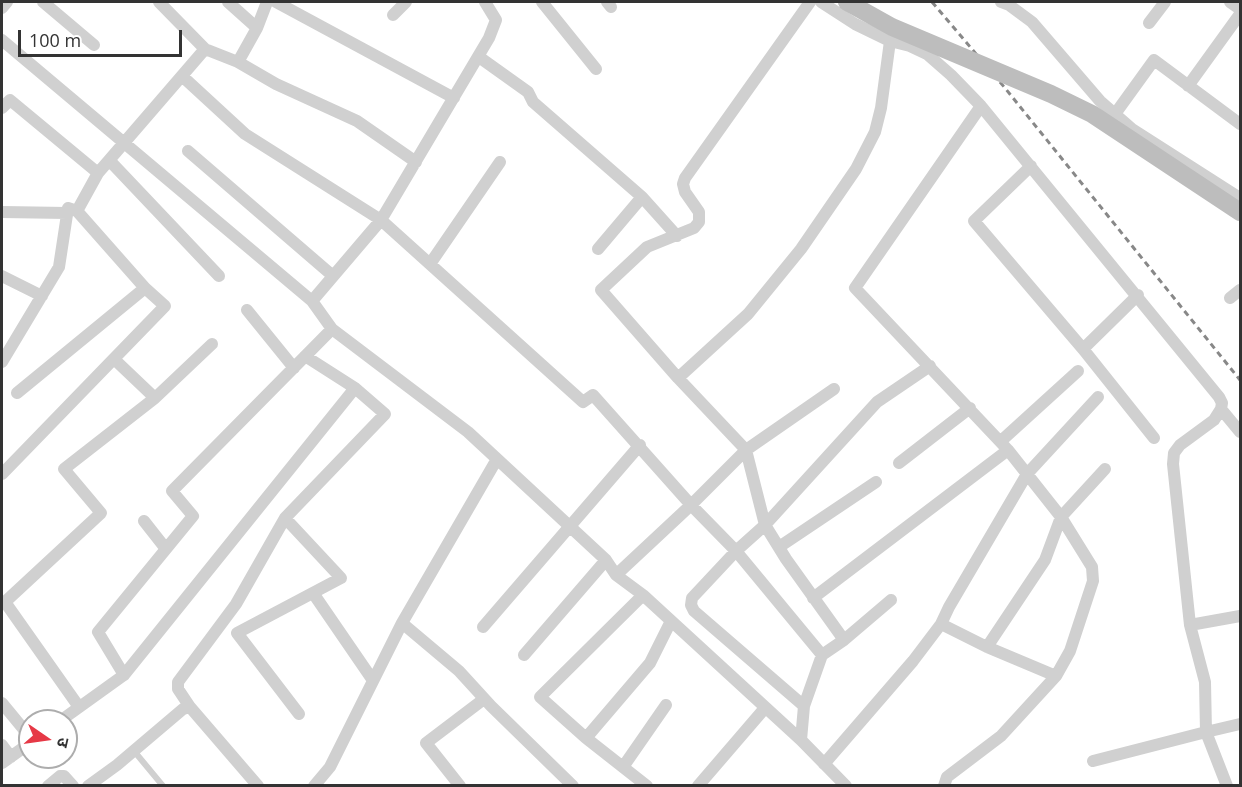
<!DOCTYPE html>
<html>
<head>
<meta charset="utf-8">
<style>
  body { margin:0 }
  #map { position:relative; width:1242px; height:787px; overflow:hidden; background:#fff; font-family:"Open Sans","Noto Sans Devanagari",sans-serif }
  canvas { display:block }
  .frame { position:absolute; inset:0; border:3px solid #333; pointer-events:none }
  .north { position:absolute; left:18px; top:709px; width:60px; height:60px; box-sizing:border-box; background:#fff; border:2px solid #adadad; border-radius:50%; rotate:103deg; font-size:16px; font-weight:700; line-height:24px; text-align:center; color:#333 }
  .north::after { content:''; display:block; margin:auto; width:21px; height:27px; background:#e63946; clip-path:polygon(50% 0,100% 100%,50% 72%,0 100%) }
  .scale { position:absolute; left:18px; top:30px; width:164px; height:27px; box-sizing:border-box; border:3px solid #333; border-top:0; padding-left:8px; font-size:18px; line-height:21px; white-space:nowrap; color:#333; -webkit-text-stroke:4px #fff; paint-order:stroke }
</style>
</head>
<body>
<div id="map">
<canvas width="1242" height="787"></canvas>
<div class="frame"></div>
<div class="north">उ</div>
<div class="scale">100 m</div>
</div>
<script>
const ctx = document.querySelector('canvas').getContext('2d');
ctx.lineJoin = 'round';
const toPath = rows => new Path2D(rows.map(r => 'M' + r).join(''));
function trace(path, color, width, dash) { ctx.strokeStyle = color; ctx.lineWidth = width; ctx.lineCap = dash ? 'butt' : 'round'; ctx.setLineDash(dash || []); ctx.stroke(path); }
trace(toPath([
  [134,751,163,786]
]), '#d0d0d0', 6);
trace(toPath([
  [43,2,94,45],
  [228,2,257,28,238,62],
  [276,2,454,98],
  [542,2,596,69],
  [607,2,611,7],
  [810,2,685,178,683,184,685,192,699,212,699,222,694,228,647,247,601,290,678,378,746,450,765,525,786,559,844,640],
  [821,2,855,24,890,41,910,46,927,54,951,75,981,106,1219,397,1222,403,1221,409,1214,420,1180,445,1174,453,1173,464,1190,625,1205,682,1206,732,1240,724],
  [1001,2,1009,5,1032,22,1100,101,1132,129,1240,198],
  [1230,2,1240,9],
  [2,8,7,2],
  [393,15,406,2],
  [1149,23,1165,2],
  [257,28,267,2],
  [2,40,312,301,332,329,468,432,606,560,616,575,643,595,801,740,846,786],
  [205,49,238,62,276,84,357,121,416,162],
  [479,57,528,92,533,102,642,197,677,236],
  [182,76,245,134,381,220,489,38,496,20,485,2],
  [1188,86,1240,14],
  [2,108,10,100,98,173],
  [1115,114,1154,60,1240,124],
  [188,151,333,276],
  [109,160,219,276],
  [1031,166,974,221,1083,349,1154,438],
  [2,212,67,213],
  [598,249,642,197],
  [430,264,500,162],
  [2,276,42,296],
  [1230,298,1240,290],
  [312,301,381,220,583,402,593,395,691,505,736,551,822,655],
  [247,310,294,368],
  [1083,349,1138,295],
  [2,362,59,267,68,208,77,211,98,173,205,49,159,2],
  [678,378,748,314,801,249,856,169,875,132,881,108,890,41],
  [17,393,145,288],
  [155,398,212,344],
  [1221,409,1240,432],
  [1001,441,1078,371],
  [899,463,970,408],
  [2,474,165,306,145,288,77,211],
  [285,518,341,578,237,633,299,714],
  [144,521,166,549],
  [779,547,876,482],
  [616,575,691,505,746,450,834,389],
  [313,593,372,679],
  [643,595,540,697,586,738,647,786],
  [813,598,1008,450],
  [402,623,459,671,491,706,573,786],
  [1190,625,1240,616],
  [483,627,640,445],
  [987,647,1045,560,1061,517,1105,469],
  [524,655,606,560],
  [124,675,98,632,193,516,172,491,332,329],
  [1056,676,987,647,941,624,949,607,1027,474,1098,397],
  [2,703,30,737],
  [804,706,694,611,691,605,692,598,736,551,765,525,877,402,930,366],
  [79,707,5,602,101,513,64,469,155,398,114,359],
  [190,707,178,689,178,682,236,604,285,518,385,414,355,388,305,356],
  [60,721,124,675,355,388],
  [586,738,650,663,671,621],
  [801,740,804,706,822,655,844,640,891,600],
  [2,745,11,757],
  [1093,761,1206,732,1227,786],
  [2,763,30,743],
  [824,764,913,661,941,624],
  [623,767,666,705],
  [48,786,60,776,64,776,73,786],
  [88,786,117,765,183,709,190,707,258,786],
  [314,786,330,767,402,623,497,459],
  [460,786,426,743,484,699],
  [698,786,765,708],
  [944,786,947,777,1001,736,1056,676,1070,651,1093,581,1092,567,1061,517,1008,450,855,288,981,106]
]), '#d0d0d0', 12);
trace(toPath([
  [932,2,1005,88,1240,380]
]), '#888', 3, [6, 4.5]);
trace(toPath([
  [847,2,892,27,1051,94,1092,114,1240,212]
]), '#bdbdbd', 18);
</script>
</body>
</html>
